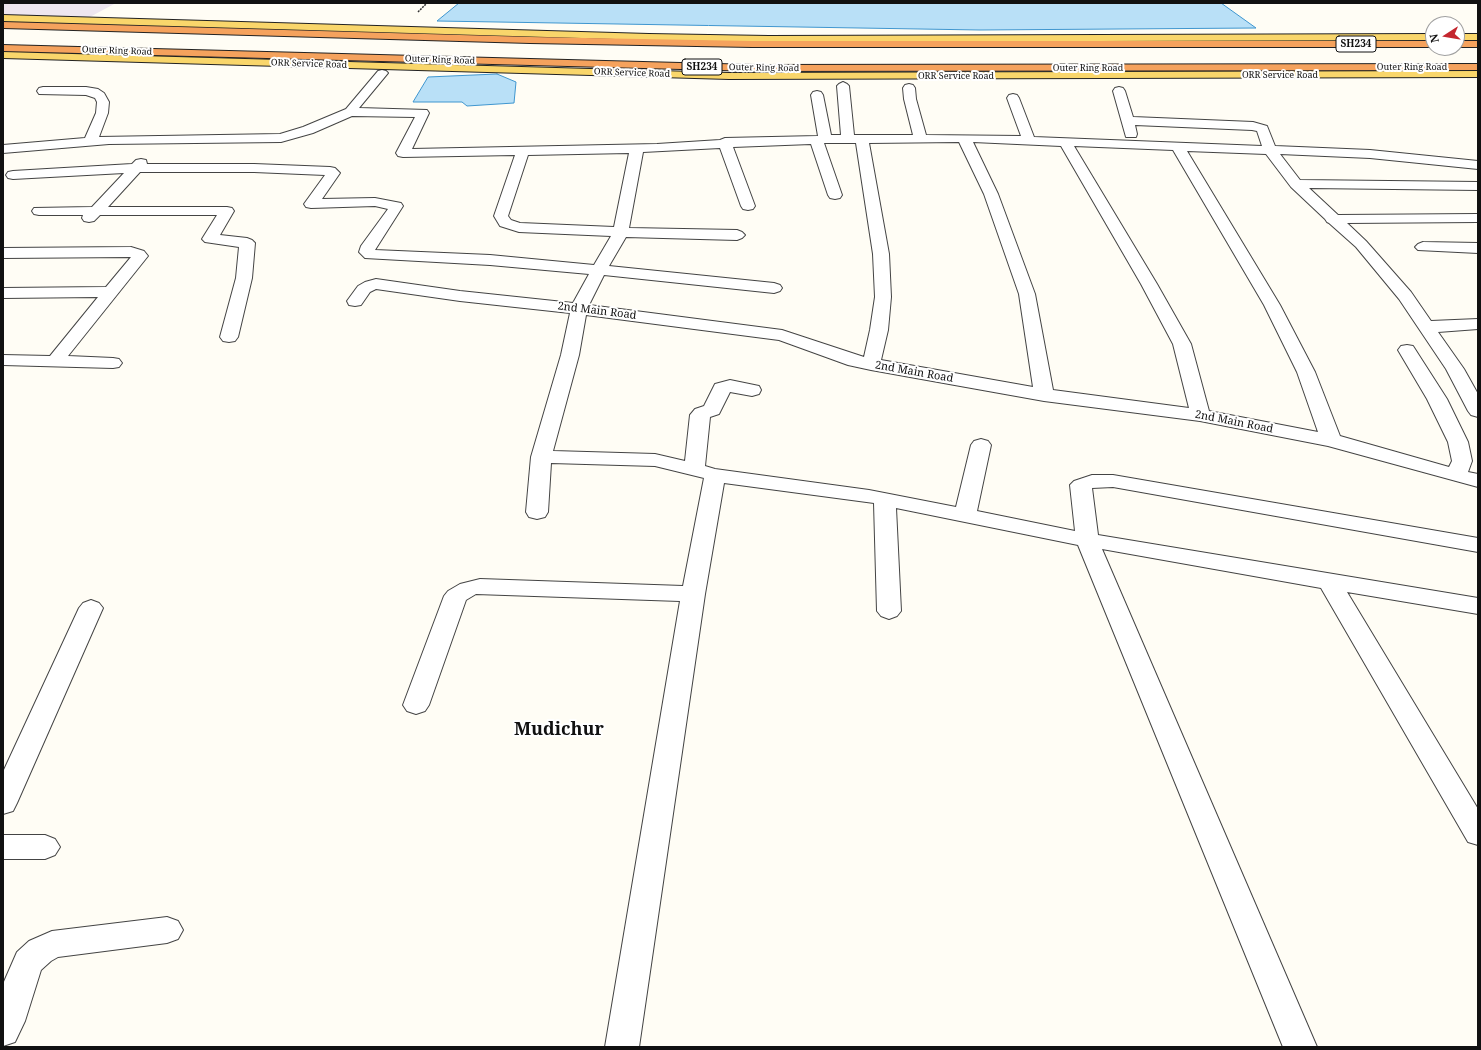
<!DOCTYPE html>
<html>
<head>
<meta charset="utf-8">
<style>
  body { margin:0 }
  #map { position:relative; width:1481px; height:1050px; overflow:hidden; background:#fffdf5; font-family:"Noto Serif",serif }
  canvas { display:block }
  .frame { position:absolute; inset:0; border:4px solid #111; pointer-events:none }
  .north { position:absolute; left:1425px; top:16px; width:40px; height:40px; box-sizing:border-box; background:#fff; border:1px solid #a0a0a0; border-radius:50%; rotate:258deg; font-size:11px; font-weight:700; line-height:16px; text-align:center; color:#111 }
  .north::after { content:''; display:block; margin:auto; width:14px; height:18px; background:#c4262e; clip-path:polygon(50% 0,100% 100%,50% 72%,0 100%) }
</style>
</head>
<body>
<div id="map">
<canvas width="1481" height="1050"></canvas>
<div class="frame"></div>
<div class="north">N</div>
</div>
<script>
const ctx = document.querySelector('canvas').getContext('2d');
ctx.lineJoin = 'round';
function paint(path, color) { ctx.fillStyle = color; ctx.fill(path, 'evenodd'); }
const toPath = rows => new Path2D(rows.map(r => 'M' + r).join(''));
function trace(path, color, width, dash) { ctx.strokeStyle = color; ctx.lineWidth = width; ctx.lineCap = dash ? 'butt' : 'round'; ctx.setLineDash(dash || []); ctx.stroke(path); }
function write(font, color, halo, rows, align = 'center') {
  ctx.font = font + ' "Noto Serif",serif'; ctx.lineWidth = 4; ctx.setLineDash([]); ctx.textBaseline = 'middle'; ctx.strokeStyle = halo; ctx.fillStyle = color; for (const [text, x, y, turn = 0] of rows) {
    ctx.save(); ctx.translate(x, y); ctx.rotate((+turn || 0) * Math.PI / 180); ctx.textAlign = isNaN(turn) ? turn : align; if (halo) ctx.strokeText(text, 0, 0); ctx.fillText(text, 0, 0); ctx.restore();
  }
}
paint(toPath([
  [3,3,116,3,88,18,3,16]
]), '#eee6ef');
const water = toPath([
  [459,3,1221,3,1256,28,980,30,437,21,459,3],
  [497,74,516,82,514,103,467,106,462,102,413,102,428,77,497,74]
]);
paint(water, '#b9e0f7');
trace(water, '#3f96cf', 1);
const minor = toPath([
  [382,70,386,71,388,73,359,108,427,110,429,113,412,149,657,144,720,140,725,138,818,136,811,95,813,92,817,91,821,92,823,95,831,135,841,135,837,86,839,84,843,82,847,84,849,86,854,135,913,135,904,99,903,88,905,85,909,84,913,85,915,88,916,99,926,135,1021,136,1007,98,1009,95,1013,94,1017,95,1019,98,1034,137,1262,146,1257,131,1252,130,1135,125,1137,134,1136,137,1126,137,1113,91,1115,88,1119,87,1123,88,1125,91,1133,117,1253,122,1267,126,1275,146,1370,150,1478,161,1478,169,1370,158,1280,154,1300,180,1478,182,1478,190,1309,188,1338,215,1478,214,1478,222,1347,223,1366,241,1411,292,1431,321,1478,319,1478,329,1438,332,1464,369,1478,394,1478,417,1471,415,1468,411,1446,369,1399,299,1356,247,1329,223,1327,222,1325,219,1291,187,1266,154,1187,151,1280,305,1315,372,1340,436,1449,467,1452,461,1448,442,1427,399,1398,350,1401,346,1407,345,1413,346,1447,399,1468,442,1472,461,1468,472,1478,474,1478,487,1328,446,1200,421,1044,401,871,370,848,365,779,340,586,315,579,355,553,451,655,454,685,461,690,415,695,409,704,406,715,384,730,380,759,386,761,390,759,394,752,396,730,392,719,414,710,417,705,466,715,469,869,490,956,507,971,445,974,441,981,439,988,441,991,445,977,511,1075,531,1070,485,1074,481,1092,475,1113,475,1478,538,1478,552,1113,487,1092,488,1098,535,1478,598,1478,614,1347,592,1478,809,1478,845,1468,842,1321,588,1102,549,1317,1047,1283,1047,1078,545,896,508,901,611,897,616,889,619,881,616,877,611,874,503,724,483,705,594,639,1047,605,1047,680,601,476,594,466,600,429,705,425,711,416,714,407,711,403,705,444,596,448,591,460,584,480,579,683,586,704,478,655,466,551,463,548,512,545,517,537,519,529,517,526,512,531,457,561,355,570,313,460,301,376,289,370,292,361,305,355,306,349,305,347,301,358,286,365,282,376,279,460,291,573,303,589,274,490,265,365,258,359,252,361,246,388,209,375,206,311,208,306,207,304,204,325,175,254,172,140,172,108,207,227,207,232,208,234,211,220,235,247,238,252,240,255,243,252,278,238,337,235,341,229,342,223,341,220,337,236,278,239,247,205,242,202,239,217,215,100,215,94,221,89,222,84,221,82,218,83,215,39,215,34,214,32,211,34,208,92,207,124,173,13,179,8,178,6,175,8,172,13,171,132,164,136,160,141,159,146,160,147,164,254,164,330,167,335,168,340,173,322,199,375,198,401,203,403,206,375,250,490,255,594,265,611,236,519,232,500,226,494,216,515,155,403,157,398,156,396,153,415,117,352,116,313,133,281,142,109,144,3,153,3,145,85,138,96,113,97,102,95,98,86,95,39,94,37,91,39,88,43,87,86,87,98,89,104,93,109,102,108,113,99,137,280,134,303,127,346,109,378,71,382,70],
  [959,142,984,194,1019,294,1033,387,881,360,888,330,891,297,889,254,869,143,959,142],
  [973,142,1061,146,1141,284,1173,344,1189,408,1053,390,1035,294,998,194,973,142],
  [824,143,856,143,873,254,875,297,870,330,864,357,782,330,589,305,604,275,774,293,780,291,782,288,780,285,774,283,609,266,626,237,737,240,742,238,745,235,742,232,737,230,629,228,643,152,720,148,741,206,743,209,748,210,753,209,755,206,733,147,811,144,828,195,830,198,835,199,840,198,842,195,824,143],
  [1074,146,1173,150,1264,305,1297,372,1318,432,1209,411,1191,344,1157,284,1074,146],
  [629,153,614,227,520,223,511,220,508,216,528,155,629,153],
  [1423,242,1478,243,1478,253,1418,250,1415,247,1418,244,1423,242],
  [131,247,144,251,148,256,68,356,113,358,119,359,122,363,119,367,113,368,3,365,3,355,50,356,98,297,3,298,3,288,106,287,131,257,3,258,3,248,131,247],
  [91,600,99,603,103,608,17,803,13,811,3,814,3,772,79,608,83,603,91,600],
  [3,835,45,835,55,839,60,847,55,855,45,859,3,859,3,835],
  [167,917,178,921,183,930,178,939,167,943,58,957,51,961,41,970,25,1021,15,1042,3,1046,3,984,17,952,29,941,52,931,167,917]
]);
const primary = toPath([
  [3,15,649,34,769,36,1433,34,1433,40,769,42,649,40,3,21,3,15],
  [1457,34,1478,34,1478,40,1457,40,1457,34],
  [3,52,729,73,1478,71,1478,77,729,79,3,58,3,52]
]);
const motorway = toPath([
  [3,22,530,37,752,41,1433,41,1433,47,752,47,530,43,3,28,3,22],
  [1457,41,1478,41,1478,47,1457,47,1457,41],
  [3,45,756,65,1478,64,1478,70,756,71,3,51,3,45]
]);
trace(minor, '#444', 2);
trace(primary, '#222', 2);
trace(motorway, '#222', 2);
trace(toPath([
  [418,12,427,3]
]), '#333', 1.5, [2, 1]);
paint(minor, '#fff');
paint(primary, '#f9d66b');
paint(motorway, '#f5a25d');
write('9px', '#111', '#fff', [
  ["Outer Ring Road",117,51,2],
  ["Outer Ring Road",440,60,2],
  ["ORR Service Road",309,64,2],
  ["Outer Ring Road",1412,67],
  ["Outer Ring Road",764,68,1],
  ["Outer Ring Road",1088,68],
  ["ORR Service Road",632,73,2],
  ["ORR Service Road",1280,75],
  ["ORR Service Road",956,76]
]);
for (const [x, y, w] of [
  [1356,44,40],
  [702,67,40]
]) { const box = new Path2D(); box.roundRect(x - w / 2, y - 8, w, 16, 3); ctx.fillStyle = '#fff'; ctx.fill(box); trace(box, '#111', 1); }
write('bold 10px', '#111', null, [
  ["SH234",1356,44],
  ["SH234",702,67]
]);
write('11px', '#111', '#fff', [
  ["2nd Main Road",597,311,7],
  ["2nd Main Road",914,372,10],
  ["2nd Main Road",1234,422,11]
]);
write('bold 18px', '#111', '#fff', [
  ["Mudichur",559,730]
]);
</script>
</body>
</html>
